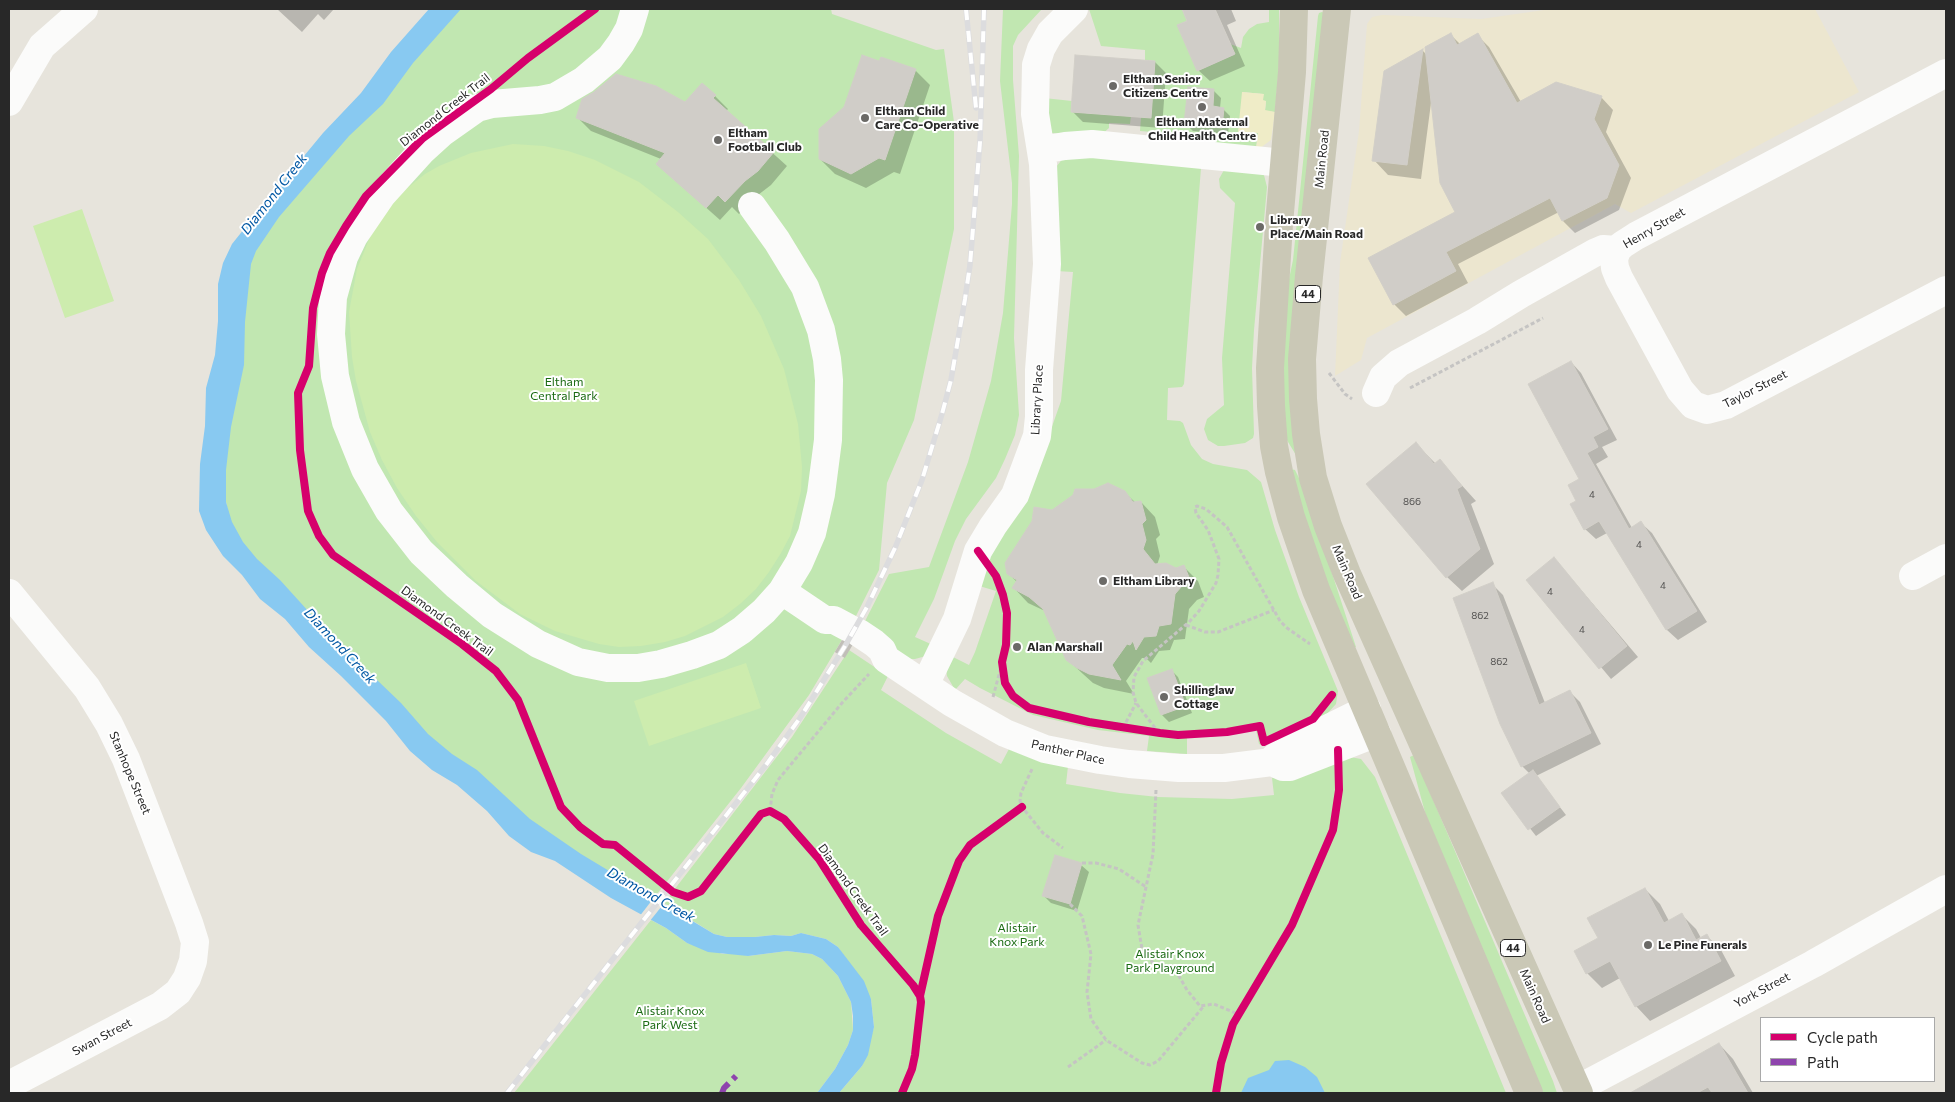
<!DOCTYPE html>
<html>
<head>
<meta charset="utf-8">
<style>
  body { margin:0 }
  #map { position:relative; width:1955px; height:1102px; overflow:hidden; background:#e7e4dc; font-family:Commissioner,sans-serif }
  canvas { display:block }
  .frame { position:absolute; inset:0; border:10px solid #282828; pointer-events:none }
  .legend { position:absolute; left:1760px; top:1017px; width:175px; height:65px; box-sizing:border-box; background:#fff; border:1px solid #a9a9a9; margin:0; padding:6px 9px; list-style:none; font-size:15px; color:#282828 }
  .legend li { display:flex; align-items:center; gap:10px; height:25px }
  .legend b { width:25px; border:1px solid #a9a9a9 }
</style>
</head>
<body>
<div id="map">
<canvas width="1955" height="1102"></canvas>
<div class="frame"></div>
<ul class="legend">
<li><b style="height:6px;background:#d6006c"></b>Cycle path</li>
<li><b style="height:6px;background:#8e44ad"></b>Path</li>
</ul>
</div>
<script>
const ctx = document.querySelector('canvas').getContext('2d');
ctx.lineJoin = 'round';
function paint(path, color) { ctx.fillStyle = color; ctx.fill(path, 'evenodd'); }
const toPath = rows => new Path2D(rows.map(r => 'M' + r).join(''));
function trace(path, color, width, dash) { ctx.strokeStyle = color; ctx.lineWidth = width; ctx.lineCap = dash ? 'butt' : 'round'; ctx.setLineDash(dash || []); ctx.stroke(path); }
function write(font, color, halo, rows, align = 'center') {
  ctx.font = font + ' Commissioner,sans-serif'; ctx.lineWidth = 4; ctx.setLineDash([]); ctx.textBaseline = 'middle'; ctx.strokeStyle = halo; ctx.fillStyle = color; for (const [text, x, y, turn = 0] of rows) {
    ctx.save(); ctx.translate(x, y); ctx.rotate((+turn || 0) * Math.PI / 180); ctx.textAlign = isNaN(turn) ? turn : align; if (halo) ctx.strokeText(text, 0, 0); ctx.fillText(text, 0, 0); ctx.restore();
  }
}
paint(toPath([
  [1551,9,1815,9,1859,92,1631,213,1615,204,1367,338,1361,360,1335,376,1340,263,1359,131,1367,24,1372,17,1382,15,1481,19]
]), '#ece6cf');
paint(toPath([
  [444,9,831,9,832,14,936,50,944,49,954,122,954,229,914,420,887,483,879,570,855,618,809,695,741,788,646,908,488,801,238,560,218,463,250,243],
  [1003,9,1042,9,1018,35,1013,46,1013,80,1019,156,1014,338,1019,415,1015,435,1005,459,996,478,966,519,955,541,934,599,915,637,933,645,926,656,915,659,910,659,861,629,889,574,929,567,968,462,991,381,1003,313,1012,204,1012,183,1000,81],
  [1089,9,1182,9,1187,21,1178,25,1198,71,1234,55,1230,44,1241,48,1243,37,1249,29,1257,24,1269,22,1269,9,1279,9,1279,65,1275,112,1265,111,1266,101,1263,101,1263,94,1242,92,1258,133,1256,149,1161,142,1152,132,1140,131,1141,117,1151,118,1155,61,1145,60,1145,50,1101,46],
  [1322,12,1324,13,1296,455,1285,437,1281,391,1288,284,1293,260,1318,16,1319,13],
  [1044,98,1072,101,1071,112,1131,116,1130,124,1109,123,1109,128,1099,137,1052,133],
  [1071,153,1201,168,1184,384,1182,387,1168,388,1167,420,1180,421,1183,423,1191,445,1202,459,1213,464,1247,470,1261,482,1275,530,1299,597,1338,691,1336,704,1326,715,1263,746,1259,744,1256,730,1212,737,1187,737,1187,754,1147,751,1149,736,1098,730,1033,715,980,688,965,679,955,690,947,676,946,668,949,655,969,665,975,652,996,591,976,585,1042,455,1061,401,1073,272,1056,271,1056,167,1064,157],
  [1224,170,1258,170,1264,175,1267,187,1254,330,1252,368,1254,434,1253,438,1245,443,1224,446,1218,446,1208,440,1204,429,1207,419,1224,405,1222,358,1235,203,1220,188,1219,179],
  [1291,469,1295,470,1305,490,1356,647,1353,648,1326,584,1290,470],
  [849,650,888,676,881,690,946,733,1001,764,1010,747,1068,766,1066,784,1120,793,1158,797,1232,799,1274,795,1272,778,1350,757,1361,759,1375,777,1506,1093,839,1093,862,1066,874,1027,871,999,838,947,826,939,801,933,791,936,774,935,755,937,727,937,714,934,664,903,792,737],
  [1414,755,1553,1081,1557,1093,1542,1093,1426,816,1410,757],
  [651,920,666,928,687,943,723,954,738,953,748,956,787,951,812,954,822,959,838,976,851,1002,853,1030,848,1045,835,1069,817,1093,514,1093]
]), '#c1e7b1');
paint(toPath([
  [1242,92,1264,94,1263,100,1266,101,1265,110,1275,112,1271,140,1260,148,1256,149,1258,133,1238,132]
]), '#efecc7');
paint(toPath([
  [513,144,544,146,568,151,595,160,639,182,678,212,708,239,739,280,761,316,784,369,798,424,802,467,801,491,790,536,781,553,769,572,756,589,740,604,723,617,685,636,665,642,641,646,619,647,599,644,555,631,520,614,476,581,437,542,416,516,397,488,382,460,370,432,356,381,352,357,349,312,357,269,370,237,389,208,406,189,425,174,439,166,471,153],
  [82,209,114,301,65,318,33,226],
  [746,663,761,708,649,746,634,701]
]), '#cdecae');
paint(toPath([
  [429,9,461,9,413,63,383,104,349,136,279,217,256,251,251,264,245,322,244,365,231,427,226,470,226,502,232,522,243,542,257,559,280,580,329,634,401,703,428,734,452,754,477,770,530,819,581,854,714,934,727,937,755,937,774,935,791,936,801,933,826,939,838,947,864,981,871,999,874,1027,868,1055,862,1066,839,1093,817,1093,835,1069,848,1045,853,1030,853,1016,851,1002,838,976,822,959,812,954,787,951,748,956,708,952,687,943,666,928,611,898,555,861,531,852,509,836,487,811,457,785,432,770,410,751,386,721,341,676,309,647,285,619,260,599,242,575,223,556,206,530,199,511,200,464,205,426,206,388,215,355,218,321,218,284,223,263,232,244,256,214,323,133,361,93,391,52],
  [1289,1060,1305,1067,1317,1077,1325,1093,1241,1093,1248,1078,1269,1070,1275,1061]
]), '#88c9f1');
paint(toPath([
  [656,895,666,901,649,922,639,917]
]), '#e7e4dc');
paint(toPath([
  [277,9,334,9,324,20,318,14,302,32],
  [1183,9,1231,9,1236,21,1227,25,1245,66,1210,81,1198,70,1179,25,1189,21],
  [1450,34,1460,44,1477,35,1489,47,1521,102,1601,97,1613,110,1606,132,1631,178,1619,210,1575,233,1563,221,1559,212,1458,264,1468,283,1406,316,1394,304,1457,213,1431,103,1421,179,1388,175,1374,160,1422,50,1427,55],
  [1155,62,1166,73,1162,128,1083,122,1072,111],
  [915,70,930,85,900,174,894,172,866,188,835,174,820,159,845,108],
  [1214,91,1221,98,1220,108,1223,109,1230,116,1228,134,1193,131,1186,124],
  [715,96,728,109,726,111,787,166,771,185,758,195,739,214,732,207,720,220,657,164,661,159,591,131,577,117,685,103],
  [1571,362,1581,373,1617,440,1602,447,1608,457,1596,464,1632,528,1641,523,1652,533,1707,622,1678,640,1667,630,1607,533,1596,539,1585,529,1578,502,1580,479],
  [1416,444,1436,464,1440,461,1476,501,1471,504,1494,564,1462,591,1447,577],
  [1124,492,1136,503,1141,502,1155,517,1160,535,1156,539,1160,556,1157,565,1176,569,1183,566,1198,581,1204,597,1197,600,1189,609,1185,639,1174,640,1170,650,1159,651,1151,663,1146,658,1142,658,1126,681,1134,694,1104,688,1093,683,1083,674,1067,659,1045,611,1028,603,1014,588,1017,582,1008,573,1052,512],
  [1554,558,1638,657,1611,679,1528,580],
  [1492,584,1503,595,1545,703,1569,691,1580,702,1601,744,1536,776,1566,815,1536,836,1503,794,1530,774,1522,766],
  [1171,670,1178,677,1192,713,1169,722,1162,715,1148,679],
  [1081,865,1089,872,1077,911,1051,903,1044,896],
  [1645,889,1660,904,1669,921,1682,915,1696,929,1701,938,1706,935,1721,950,1735,976,1650,1021,1636,1006,1620,978,1602,988,1587,973,1600,938],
  [1719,1044,1733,1059,1753,1093,1633,1093]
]), '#0003');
const building = toPath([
  [1182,9,1215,9,1235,54,1197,71,1177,25,1187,21,1182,9],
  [1451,33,1457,45,1478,33,1517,103,1556,82,1602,96,1594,119,1619,165,1607,198,1562,221,1550,198,1446,252,1456,271,1393,305,1368,258,1455,212,1440,183,1425,47,1451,33],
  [1423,49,1407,165,1372,161,1384,71,1423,49],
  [862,55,879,61,881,57,916,69,885,160,879,158,851,174,819,159,819,129,844,107,862,55],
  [1075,55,1155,61,1151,118,1071,112,1075,55],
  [616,74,656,86,685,102,702,83,716,95,713,98,774,152,758,171,745,181,725,202,718,195,706,208,656,164,665,153,576,118,582,99,594,92,616,74],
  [1188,87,1214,89,1213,106,1224,108,1222,128,1184,124,1188,87],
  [1571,361,1608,429,1593,437,1598,447,1587,453,1629,529,1641,521,1697,611,1666,630,1599,521,1584,530,1570,504,1576,501,1568,485,1579,479,1528,384,1571,361],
  [1416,442,1434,464,1440,459,1462,486,1457,489,1480,549,1446,578,1366,484,1416,442],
  [1108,483,1125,491,1133,502,1141,501,1146,520,1142,524,1146,540,1143,549,1155,564,1166,563,1176,568,1184,565,1191,582,1182,586,1175,594,1171,624,1159,626,1156,636,1144,637,1136,650,1133,641,1130,645,1127,644,1112,665,1121,680,1089,674,1077,668,1066,660,1043,609,1029,597,1012,588,1017,580,1007,574,1005,563,1032,521,1034,507,1052,510,1073,495,1075,489,1094,489,1108,483],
  [1554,557,1627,646,1599,669,1526,580,1554,557],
  [1493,582,1539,705,1570,690,1591,733,1521,767,1500,724,1453,598,1493,582],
  [1172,669,1186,706,1161,715,1147,678,1172,669],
  [1533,770,1560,807,1528,830,1501,793,1533,770],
  [1055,855,1082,863,1070,904,1042,896,1055,855],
  [1645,888,1664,923,1682,913,1696,940,1707,934,1721,961,1635,1007,1610,961,1586,974,1574,951,1598,938,1587,918,1645,888],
  [1719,1043,1748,1093,1712,1093,1708,1087,1697,1093,1630,1093,1719,1043]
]);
paint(building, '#d0cdc8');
trace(building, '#d2cfc8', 1);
trace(toPath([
  [842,640,852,646]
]), '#c1beb8', 28, [28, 14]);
trace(toPath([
  [1329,373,1345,394,1352,399],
  [1410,388,1543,318],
  [996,577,1003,595,1007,613,1006,645,1002,662,1003,675,1008,690,1019,702,1029,708,1058,716,1152,733,1178,735,1200,733,1227,732,1260,726,1263,735],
  [1186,625,1205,632,1218,632,1274,610],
  [993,697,1001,667],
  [1123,728,1136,703],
  [1159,733,1136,703,1133,692,1134,677,1143,661,1189,622,1199,611,1216,583,1218,575,1219,559,1208,530,1196,513,1195,507,1197,506,1206,509,1227,527,1280,621,1287,628,1310,644],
  [1032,769,1021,793,1020,801,1022,807,1043,833,1063,848],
  [1156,790,1153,854,1138,925,1142,949,1153,963,1176,971,1187,990,1200,1006,1214,1004,1238,1014],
  [770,811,772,794,778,780,842,703,869,674],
  [1082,863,1096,863,1119,869,1146,887],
  [1070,904,1082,916,1091,954,1087,992,1091,1019,1106,1040,1142,1063,1150,1065,1158,1061,1203,1007],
  [920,996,938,916,959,861,970,845,1022,807],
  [1068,1067,1106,1040]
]), '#c5c4c3', 3, [4, 2.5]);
trace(toPath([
  [635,9,629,29,621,43,610,58,584,80,555,97,540,100,492,104,477,108,443,132,421,152,382,195,354,236,344,257,333,297,331,334,335,376,346,422,365,469,389,511,421,552,457,586,492,615,538,644,578,662,608,668,638,668,661,664,692,655,719,645,742,630,764,611,782,591,799,563,812,533,821,494,828,440,829,380,827,359,821,330,805,287,777,241,752,206],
  [1946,73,1636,236,1622,245,1617,250,1614,259,1615,268,1619,278,1680,390,1693,405,1707,410,1726,405,1946,290],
  [9,102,42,46,84,9],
  [1041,150,1065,146,1092,144,1284,163],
  [1376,393,1383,377,1399,363,1477,321,1521,294,1596,252,1603,249,1617,250],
  [1913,576,1946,558],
  [782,591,825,620,834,620,849,628],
  [9,593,87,688,109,724,126,759,189,923,195,942,193,961,187,978,178,992,160,1006,9,1085],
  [859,633,874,643,882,650,886,659,952,703,1005,733,1045,749,1100,760,1129,764,1179,768,1224,768,1272,762,1283,767,1290,767,1377,733],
  [925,685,957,619,978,551,993,526,1015,495,1037,436,1039,417,1039,370,1047,264,1043,164,1035,114,1036,65,1041,49,1050,33,1074,9],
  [1272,762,1274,758,1284,750,1367,709],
  [1577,1089,1813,964,1946,889]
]), '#fbfbfa', 28);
trace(toPath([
  [1294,9,1292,72,1279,224,1270,368,1271,406,1274,446,1279,472,1291,517,1316,590,1529,1093],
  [1337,9,1309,276,1302,359,1303,399,1306,434,1313,478,1328,526,1347,574,1579,1093]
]), '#cac8b6', 28);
const rail = toPath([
  [966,9,976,108],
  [507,1093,766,765,800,718,845,646,867,607,895,548,922,480,942,414,951,380,965,299,970,265,980,142,984,9]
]);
trace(rail, '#dcdcde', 5.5);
trace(rail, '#fff', 4, [11]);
trace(toPath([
  [722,1093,724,1088,736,1076]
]), '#8e44ad', 6, [12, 6]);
trace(toPath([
  [595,9,528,58,491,89,423,138,366,196,346,226,330,253,322,273,313,308,309,366,298,393,300,450,308,511,319,536,333,555,462,644,496,671,518,700,561,807,580,827,603,844,615,845,673,892,688,897,701,891,761,814,770,811,784,819,819,859,861,925,913,985,920,996,921,1002,915,1055,912,1069,902,1093],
  [978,551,996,576,1003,595,1007,613,1006,645,1002,662,1005,683,1013,696,1029,708,1089,722,1160,733,1178,735,1227,732,1260,726,1264,742,1313,719,1332,695],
  [920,996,938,916,959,861,970,845,1022,807],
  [1216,1093,1221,1063,1233,1024,1292,925,1333,830,1339,790,1338,750]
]), '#d6006c', 8);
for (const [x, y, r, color] of [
  [1113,86,5,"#6b6a67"],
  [1202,107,5,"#6b6a67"],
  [865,118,5,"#6b6a67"],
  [718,140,5,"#6b6a67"],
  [1260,227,5,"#6b6a67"],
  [1103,581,5,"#6b6a67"],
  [1017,647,5,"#6b6a67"],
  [1164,697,5,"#6b6a67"],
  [1648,945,5,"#6b6a67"]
]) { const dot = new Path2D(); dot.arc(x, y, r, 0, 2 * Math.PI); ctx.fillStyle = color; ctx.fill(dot); trace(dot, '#fff', 2); }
write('10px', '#535251', null, [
  ["4",1592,495],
  ["866",1412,502],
  ["4",1639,545],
  ["4",1663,586],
  ["4",1550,592],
  ["862",1480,616],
  ["4",1582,630],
  ["862",1499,662]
]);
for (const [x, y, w] of [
  [1308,294,25],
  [1513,948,25]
]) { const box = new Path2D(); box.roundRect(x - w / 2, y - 8.5, w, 17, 4); ctx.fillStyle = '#fff'; ctx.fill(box); trace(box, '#282828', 1); }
write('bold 11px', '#282828', null, [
  ["44",1308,294],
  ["44",1513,948]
]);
write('bold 12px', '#282828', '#fff', [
  ["Eltham Senior",1123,79],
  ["Citizens Centre",1123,93],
  ["Eltham Child",875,111],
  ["Care Co-Operative",875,125],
  ["Eltham Maternal",1202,122,"center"],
  ["Child Health Centre",1202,136,"center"],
  ["Eltham",728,133],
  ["Football Club",728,147],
  ["Library",1270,220],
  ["Place/Main Road",1270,234],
  ["Eltham Library",1113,581],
  ["Alan Marshall",1027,647],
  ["Shillinglaw",1174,690],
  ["Cottage",1174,704],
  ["Le Pine Funerals",1658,945]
], 'left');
write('12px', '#282828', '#fff', [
  ["Diamond Creek Trail",445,110,-38],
  ["Main Road",1322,159,-84],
  ["Henry Street",1654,228,-30],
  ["Taylor Street",1755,389,-27],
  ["Library Place",1037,400,-87],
  ["Main Road",1347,572,67],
  ["Diamond Creek Trail",447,621,36],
  ["Panther Place",1068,752,13],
  ["Stanhope Street",130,773,67],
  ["Diamond Creek Trail",853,890,54],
  ["York Street",1762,990,-28],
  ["Main Road",1535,996,66],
  ["Swan Street",102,1037,-28]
]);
write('12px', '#1a6a12', '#fff', [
  ["Eltham",564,382],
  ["Central Park",564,396],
  ["Alistair",1017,928],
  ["Knox Park",1017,942],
  ["Alistair Knox",1170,954],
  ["Park Playground",1170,968],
  ["Alistair Knox",670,1011],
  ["Park West",670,1025]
]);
write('italic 14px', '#0057a3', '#fff', [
  ["Diamond Creek",274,194,-52],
  ["Diamond Creek",340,646,47],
  ["Diamond Creek",651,895,29]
]);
</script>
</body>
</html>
